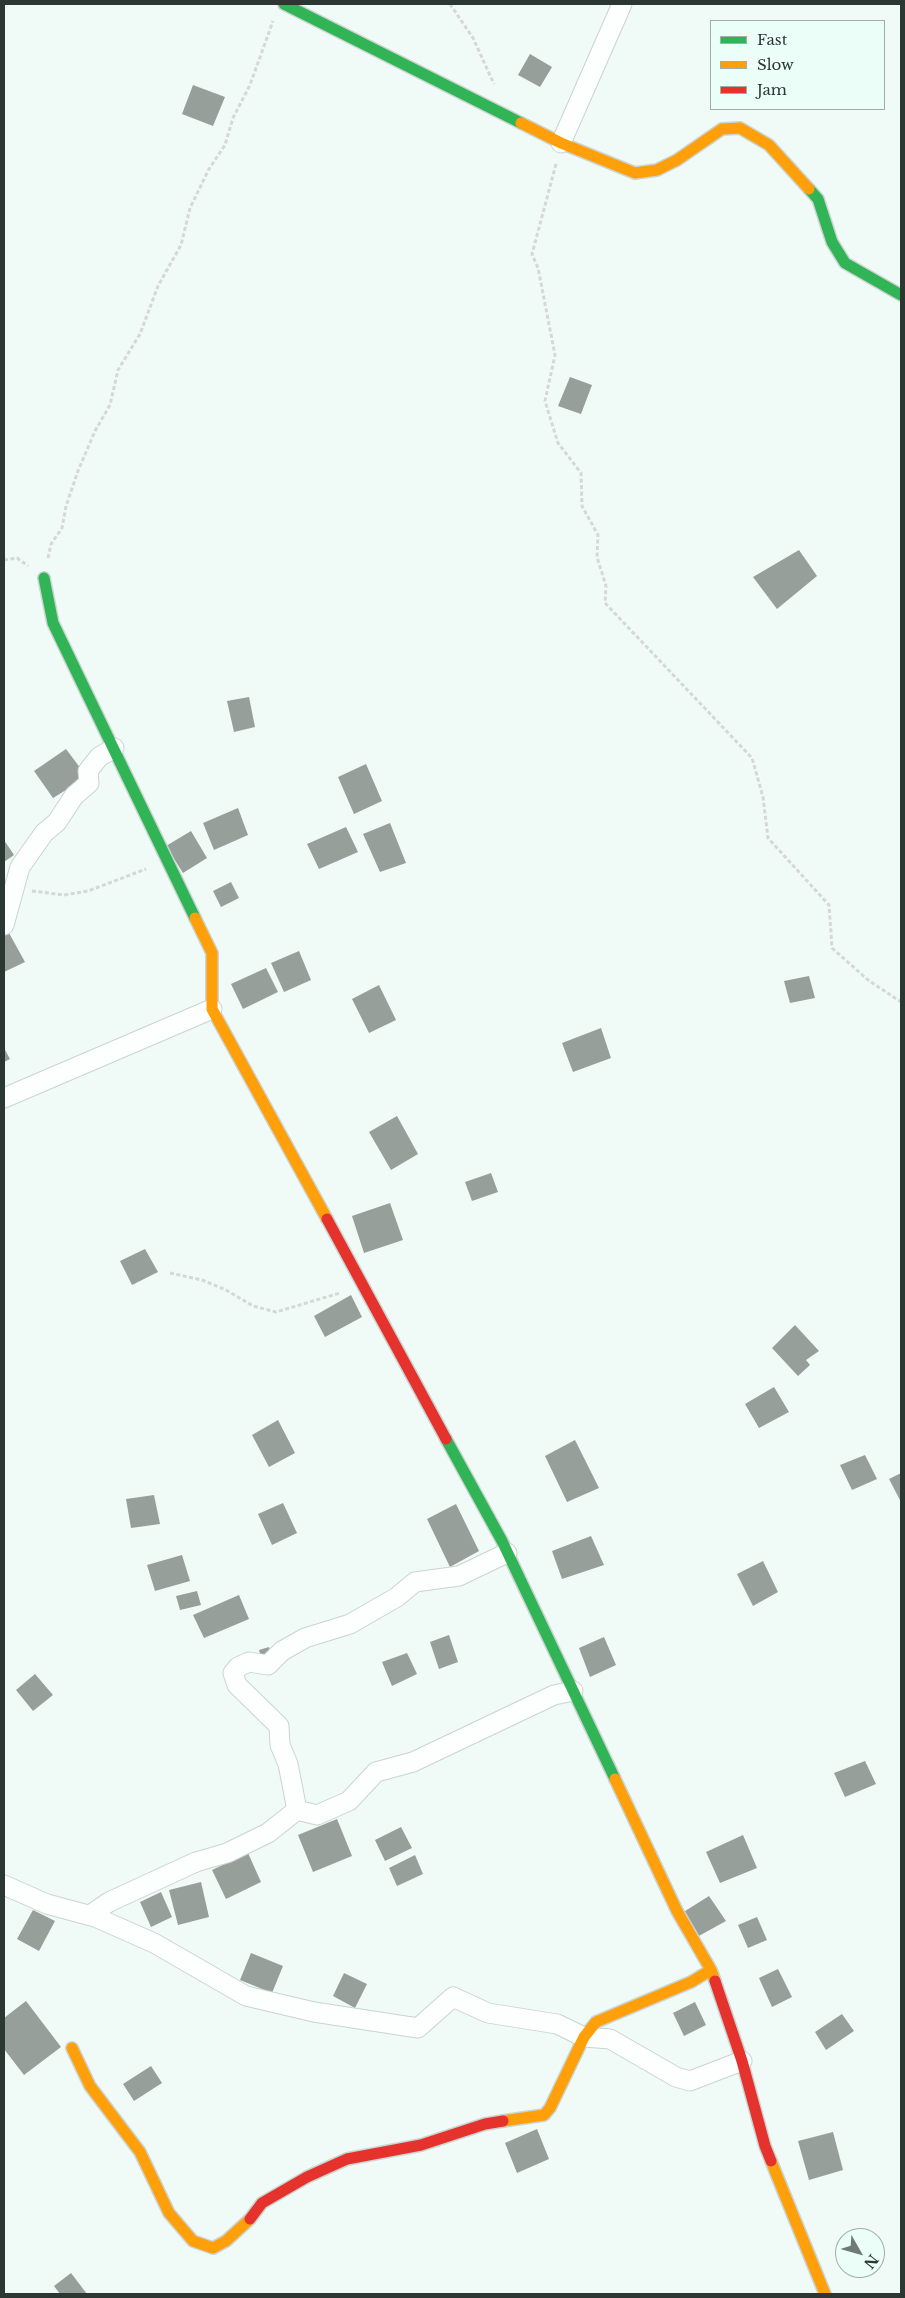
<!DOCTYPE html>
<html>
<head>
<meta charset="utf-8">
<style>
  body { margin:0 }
  #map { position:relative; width:905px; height:2298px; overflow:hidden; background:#f0faf7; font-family:"Libre Baskerville",serif }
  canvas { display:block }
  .frame { position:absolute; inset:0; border:5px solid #2b3732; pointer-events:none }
  .legend { position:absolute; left:710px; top:20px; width:175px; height:90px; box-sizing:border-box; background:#ecfef8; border:1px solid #9faea9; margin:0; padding:6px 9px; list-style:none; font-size:15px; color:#2b3732 }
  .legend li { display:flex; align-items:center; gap:10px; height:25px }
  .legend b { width:25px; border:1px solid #9faea9 }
  .north { position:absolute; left:835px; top:2228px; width:50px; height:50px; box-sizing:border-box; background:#ecfef8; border:1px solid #9faea9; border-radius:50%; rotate:128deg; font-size:14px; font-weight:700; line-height:20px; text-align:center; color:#2b3732 }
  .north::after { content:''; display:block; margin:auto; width:18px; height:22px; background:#707b77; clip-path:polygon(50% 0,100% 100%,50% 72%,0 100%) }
</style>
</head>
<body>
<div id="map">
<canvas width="905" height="2298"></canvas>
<div class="frame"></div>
<ul class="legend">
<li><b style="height:6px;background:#30b455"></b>Fast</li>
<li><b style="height:6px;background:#ff9f0a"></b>Slow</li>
<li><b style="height:6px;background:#e5322d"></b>Jam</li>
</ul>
<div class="north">N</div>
</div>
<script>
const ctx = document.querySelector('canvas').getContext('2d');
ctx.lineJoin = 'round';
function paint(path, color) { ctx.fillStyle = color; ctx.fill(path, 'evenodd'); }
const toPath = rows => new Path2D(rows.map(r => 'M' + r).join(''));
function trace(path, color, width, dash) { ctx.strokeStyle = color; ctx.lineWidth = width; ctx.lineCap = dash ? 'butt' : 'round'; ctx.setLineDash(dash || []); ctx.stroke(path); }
paint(toPath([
  [530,54,552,67,540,87,518,75],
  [193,85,225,97,213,126,182,114],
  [570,377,592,385,581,414,558,406],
  [799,550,817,576,777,609,753,577],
  [249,697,255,727,234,732,227,701],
  [66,749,87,777,53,798,34,771],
  [366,764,382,801,354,814,338,777],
  [238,808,248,835,214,850,203,823],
  [390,823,406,863,380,872,363,834],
  [346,827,358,852,319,869,307,844],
  [191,831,207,858,183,873,166,846],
  [4,840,14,855,4,862],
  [231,882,239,898,221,907,213,891],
  [9,933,25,962,4,972,4,936],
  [299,951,311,980,284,992,271,963],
  [266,968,278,992,243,1009,231,984],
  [809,976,815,998,790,1003,784,981],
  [379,985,396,1020,369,1033,352,999],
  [601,1028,611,1058,573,1072,562,1043],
  [4,1048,10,1059,4,1062],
  [397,1116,418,1154,391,1170,369,1132],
  [491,1173,498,1192,472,1201,465,1182],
  [390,1203,403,1240,364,1253,352,1216],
  [145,1249,158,1272,132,1285,120,1261],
  [351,1295,362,1317,325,1337,314,1316],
  [795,1325,819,1351,806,1360,810,1365,798,1376,772,1348],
  [774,1387,789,1412,759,1428,745,1404],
  [278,1420,295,1453,269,1467,252,1435],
  [575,1440,599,1488,567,1502,545,1456],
  [865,1455,877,1479,852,1490,840,1465],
  [901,1473,901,1502,889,1479],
  [154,1495,160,1524,131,1528,126,1499],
  [283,1503,297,1533,272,1545,258,1514],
  [456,1504,479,1551,450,1567,427,1519],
  [591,1536,604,1565,562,1579,552,1551],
  [182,1555,190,1581,155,1591,147,1565],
  [763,1561,778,1592,753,1606,737,1574],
  [197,1591,201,1605,180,1610,176,1596],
  [239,1595,249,1619,204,1638,193,1615],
  [449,1635,458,1662,439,1669,430,1642],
  [604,1637,616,1665,590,1677,579,1648],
  [269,1647,272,1658,262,1661,259,1650],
  [407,1653,417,1674,392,1686,382,1662],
  [35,1674,53,1695,33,1711,16,1690],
  [865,1761,876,1784,845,1797,834,1773],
  [337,1819,352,1856,313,1872,298,1835],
  [401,1827,412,1848,385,1861,375,1840],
  [743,1835,757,1868,720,1883,706,1852],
  [248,1853,261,1882,226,1899,212,1870],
  [415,1855,423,1874,397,1886,389,1868],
  [201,1882,209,1917,178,1925,169,1890],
  [161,1892,172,1917,151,1927,140,1902],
  [709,1896,726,1921,697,1937,682,1913],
  [33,1910,55,1921,39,1951,17,1939],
  [757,1917,767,1940,748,1948,738,1925],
  [251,1953,283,1966,272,1993,240,1980],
  [778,1969,792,1997,772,2007,759,1978],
  [344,1973,367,1984,355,2008,333,1996],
  [26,2001,61,2047,24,2075,4,2049,4,2018],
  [695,2002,706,2025,684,2036,673,2013],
  [842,2014,854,2031,826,2050,815,2032],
  [151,2066,162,2083,134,2101,123,2084],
  [537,2129,549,2159,517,2173,505,2143],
  [833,2132,843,2170,809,2180,798,2141],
  [71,2273,87,2294,60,2294,54,2286]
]), '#979f9b');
const street = toPath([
  [561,143,622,4],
  [4,925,20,867,44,833,57,822,74,796,89,783,88,771,99,757,114,748],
  [4,1098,212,1009],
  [297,1810,288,1764,280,1745,279,1726,237,1685,233,1673,238,1667,249,1662,268,1665,282,1651,305,1638,350,1624,397,1597,415,1582,459,1576,507,1553],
  [4,1885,47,1904,95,1917,154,1943,246,1996,314,2012,418,2028,453,1997,488,2013,557,2024,584,2037,610,2039,676,2077,690,2081,742,2061],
  [90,1915,109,1902,196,1862,227,1853,268,1833,297,1810,317,1815,349,1801,376,1772,413,1762,554,1695,573,1691]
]);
const fast = toPath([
  [284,4,521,123],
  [809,189,818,199,832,242,845,263,901,295],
  [44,578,53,623,195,918],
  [446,1439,502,1541,615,1779]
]);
const slow = toPath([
  [521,123,561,143,635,173,657,170,677,160,722,129,740,128,769,145,809,189],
  [195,918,212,953,212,1009,327,1219],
  [615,1779,677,1911,711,1970,715,1981],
  [72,2048,90,2086,140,2152,169,2213,193,2241,213,2248,226,2241,250,2219],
  [503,2121,544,2115,550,2108,584,2037,596,2022,691,1982,711,1970],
  [771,2161,825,2294]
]);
const jam = toPath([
  [327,1219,446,1439],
  [715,1981,742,2061,765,2146,771,2161],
  [250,2219,262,2203,307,2177,347,2159,421,2145,485,2124,503,2121]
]);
trace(street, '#cad4d1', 21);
trace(fast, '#cad4d1', 14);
trace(slow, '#cad4d1', 14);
trace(jam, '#cad4d1', 14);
trace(toPath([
  [450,4,473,38,494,84],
  [556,164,532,254,538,268,555,355,545,401,558,443,581,473,582,506,598,535,597,557,606,586,605,603,752,758,763,797,768,838,829,905,832,948,868,980,901,1002],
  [48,558,51,544,62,528,66,506,78,471,95,431,110,405,118,370,140,334,158,286,181,245,190,208,209,169,225,145,233,118,250,85,273,21],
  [4,560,17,558,28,566],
  [32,891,64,895,88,891,146,869],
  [170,1273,202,1280,226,1290,253,1306,276,1312,340,1293]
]), '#d4d8d6', 3, [4, 2.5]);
trace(street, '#fdfefe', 19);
trace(fast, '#30b455', 11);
trace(slow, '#ff9f0a', 11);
trace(jam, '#e5322d', 11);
</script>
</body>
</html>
